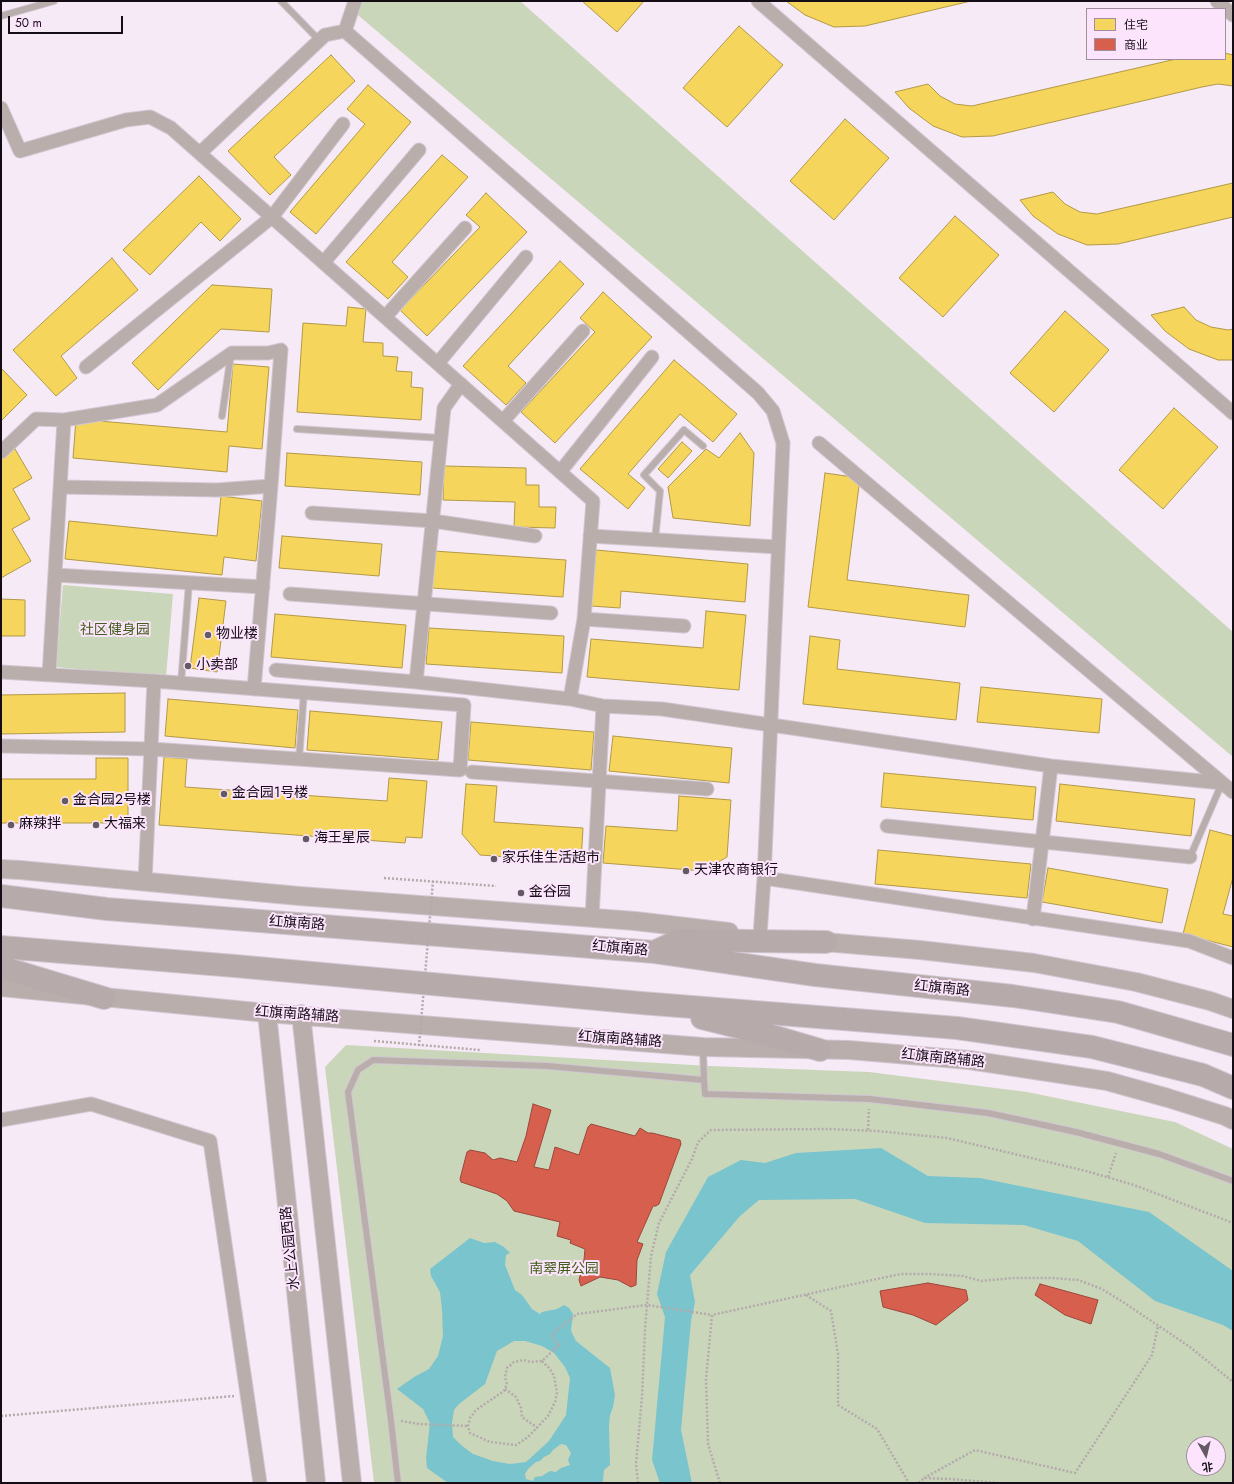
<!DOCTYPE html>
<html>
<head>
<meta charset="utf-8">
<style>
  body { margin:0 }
  #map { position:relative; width:1234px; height:1484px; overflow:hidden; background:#f6eaf6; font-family:Jost,"Noto Sans SC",sans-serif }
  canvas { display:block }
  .frame { position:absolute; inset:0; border:2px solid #150d16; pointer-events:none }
  .legend { position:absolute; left:1086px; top:8px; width:140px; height:52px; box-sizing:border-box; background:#fce4fc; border:1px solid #a08ea0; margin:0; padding:5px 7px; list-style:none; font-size:12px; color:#150d16 }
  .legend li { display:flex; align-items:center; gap:8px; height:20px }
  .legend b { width:20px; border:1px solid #a08ea0 }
  .north { position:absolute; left:1186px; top:1436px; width:40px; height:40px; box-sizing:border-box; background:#fce4fc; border:1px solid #a08ea0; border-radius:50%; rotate:172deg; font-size:11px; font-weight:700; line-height:16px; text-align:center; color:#150d16 }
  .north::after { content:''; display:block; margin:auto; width:14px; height:18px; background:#645a64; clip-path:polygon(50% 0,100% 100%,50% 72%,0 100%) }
  .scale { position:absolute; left:8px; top:16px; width:115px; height:18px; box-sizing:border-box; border:2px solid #150d16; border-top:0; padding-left:5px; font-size:12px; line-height:14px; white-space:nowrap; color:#150d16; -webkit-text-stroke:3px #fce4fc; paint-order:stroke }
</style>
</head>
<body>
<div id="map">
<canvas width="1234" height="1484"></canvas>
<div class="frame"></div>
<ul class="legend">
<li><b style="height:11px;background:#f6d55c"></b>住宅</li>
<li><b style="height:11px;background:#d6604d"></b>商业</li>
</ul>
<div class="north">北</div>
<div class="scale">50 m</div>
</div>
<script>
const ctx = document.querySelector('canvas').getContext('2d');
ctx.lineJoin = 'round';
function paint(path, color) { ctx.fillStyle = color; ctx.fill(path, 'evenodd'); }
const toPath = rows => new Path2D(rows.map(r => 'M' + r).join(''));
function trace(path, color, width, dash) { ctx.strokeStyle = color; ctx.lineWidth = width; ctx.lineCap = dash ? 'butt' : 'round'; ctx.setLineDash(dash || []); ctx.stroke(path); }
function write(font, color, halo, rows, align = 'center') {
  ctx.font = font + ' Jost,"Noto Sans SC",sans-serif'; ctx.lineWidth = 4; ctx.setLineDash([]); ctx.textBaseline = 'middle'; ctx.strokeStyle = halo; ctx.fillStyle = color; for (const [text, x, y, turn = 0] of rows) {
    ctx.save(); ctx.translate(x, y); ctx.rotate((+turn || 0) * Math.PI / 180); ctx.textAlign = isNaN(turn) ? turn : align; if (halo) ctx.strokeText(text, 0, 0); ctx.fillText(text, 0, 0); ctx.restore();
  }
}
paint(toPath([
  [359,1,520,1,1233,632,1233,757,352,10],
  [63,585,173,594,166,677,56,667],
  [346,1045,710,1066,869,1072,1027,1092,1175,1122,1233,1149,1233,1483,374,1483,325,1067],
  [1194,1444,1218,1444,1218,1468,1194,1468]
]), '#cad6ba');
paint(toPath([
  [881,1148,928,1176,980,1178,1149,1212,1233,1271,1233,1331,1223,1325,1155,1301,1078,1241,1024,1225,925,1223,855,1199,759,1200,740,1216,690,1275,695,1302,691,1321,681,1430,692,1483,660,1483,652,1460,665,1317,657,1294,666,1252,708,1177,741,1160,765,1163,796,1153],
  [470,1238,484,1243,495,1242,504,1247,510,1253,506,1255,505,1265,515,1290,522,1295,532,1309,540,1314,542,1312,557,1309,564,1305,569,1308,573,1314,571,1331,576,1341,610,1368,615,1395,613,1407,610,1415,609,1426,610,1465,604,1470,603,1481,600,1483,448,1483,427,1468,426,1458,430,1423,423,1409,397,1389,414,1377,429,1369,438,1356,443,1336,442,1309,440,1292,431,1276,430,1269],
  [514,1341,525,1341,542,1346,554,1353,565,1367,570,1378,566,1415,549,1441,526,1462,510,1464,493,1461,473,1454,461,1445,453,1437,452,1423,454,1410,459,1404,485,1384,497,1351],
  [561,1444,566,1445,571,1453,568,1460,570,1465,561,1468,556,1472,550,1471,542,1476,535,1477,533,1481,526,1479,525,1474,528,1469,536,1462,540,1461,544,1457,550,1454,553,1450]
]), '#7ac4cd');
const homes = toPath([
  [582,1,644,1,617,32,582,1],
  [786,1,971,1,865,26,834,27,805,15,786,1],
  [739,26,783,65,727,127,683,88,739,26],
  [1225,53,1233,55,1233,86,1218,84,1202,87,993,136,962,137,933,126,909,108,895,92,928,84,940,96,955,104,972,106,1176,59,1225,59,1225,53],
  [331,55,355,81,274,157,291,175,270,195,228,151,331,55],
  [368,85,411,122,316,234,290,212,365,124,347,109,368,85],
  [845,119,889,158,834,220,790,181,845,119],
  [442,155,468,177,392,262,408,277,388,299,346,262,442,155],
  [199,176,241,219,220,241,201,222,150,275,123,250,199,176],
  [1233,183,1233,217,1118,244,1087,245,1058,234,1033,216,1020,200,1053,192,1065,204,1080,212,1097,214,1233,183],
  [486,193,527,232,427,336,400,310,480,227,466,215,486,193],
  [955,216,999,255,943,317,899,278,955,216],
  [112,258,138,290,61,356,77,378,56,396,13,350,112,258],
  [560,261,584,284,508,366,526,383,506,405,463,366,560,261],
  [212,285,272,289,269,332,221,329,158,390,132,363,212,285],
  [603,292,652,337,555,443,521,412,595,332,580,318,603,292],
  [348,307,366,309,363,342,383,343,383,356,398,357,396,371,412,372,411,387,423,388,421,420,297,412,303,323,346,326,348,307],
  [1184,307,1196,320,1211,327,1228,330,1233,329,1233,360,1218,360,1189,349,1165,331,1151,315,1184,307],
  [1065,311,1109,350,1054,412,1010,373,1065,311],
  [674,360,737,414,713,442,680,414,628,474,645,488,628,509,580,469,674,360],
  [233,364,269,367,262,449,229,446,227,472,73,458,76,419,227,432,233,364],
  [1,368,27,395,1,421,1,368],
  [1174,408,1218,447,1163,509,1119,470,1174,408],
  [740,433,754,453,750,526,673,518,668,487,706,449,719,458,740,433],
  [682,442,692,451,668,478,658,469,682,442],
  [15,449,32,478,13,489,30,519,12,529,31,561,1,578,1,457,15,449],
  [287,453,422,462,420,495,285,486,287,453],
  [444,466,526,468,526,485,539,485,539,507,556,507,555,528,514,527,515,502,443,500,444,466],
  [825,473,860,478,847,580,969,595,965,627,808,607,825,473],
  [221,496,262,501,256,561,224,557,222,575,65,559,69,521,217,536,221,496],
  [282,536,382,544,379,576,279,568,282,536],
  [596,550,748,564,745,602,621,591,620,608,591,606,596,550],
  [434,551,566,560,563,597,432,588,434,551],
  [199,598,226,601,217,672,190,668,199,598],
  [1,599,25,600,25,636,1,636,1,599],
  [706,611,746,615,739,690,587,677,591,639,703,648,706,611],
  [275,614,406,625,402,668,271,657,275,614],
  [429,628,564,636,562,673,426,664,429,628],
  [810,636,840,640,837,669,960,683,956,720,803,704,810,636],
  [981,687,1102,699,1099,733,977,722,981,687],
  [125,693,125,732,1,734,1,695,125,693],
  [168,699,298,710,295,748,165,736,168,699],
  [310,711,442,722,438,760,307,750,310,711],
  [471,722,594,732,591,770,468,760,471,722],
  [613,736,732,748,729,783,609,771,613,736],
  [164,757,187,759,185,787,387,801,389,778,427,781,422,838,406,837,405,843,159,825,164,757],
  [96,758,128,758,128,823,1,823,1,779,96,779,96,758],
  [884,773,1036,787,1033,820,881,807,884,773],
  [466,784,497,786,494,822,583,828,581,862,480,855,462,834,466,784],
  [1060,784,1195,799,1191,836,1056,821,1060,784],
  [679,796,731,800,727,857,703,871,603,863,606,826,677,831,679,796],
  [1210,830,1233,836,1233,877,1223,914,1233,916,1233,947,1183,934,1210,830],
  [878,850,1031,864,1027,898,875,884,878,850],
  [1048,868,1168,889,1162,923,1042,902,1048,868]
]);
paint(homes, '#f6d55c');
trace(homes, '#b29947', 1);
const shops = toPath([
  [533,1104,551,1110,534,1167,549,1170,555,1147,579,1155,588,1127,591,1124,635,1136,640,1128,648,1133,652,1133,680,1140,681,1144,659,1204,656,1206,653,1206,637,1242,643,1244,637,1260,636,1285,631,1287,618,1280,600,1277,581,1286,579,1280,584,1260,585,1249,570,1243,571,1240,557,1236,560,1222,514,1211,507,1201,497,1194,461,1182,460,1179,467,1152,470,1150,485,1153,493,1160,500,1158,517,1162,526,1136,533,1104],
  [928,1283,966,1290,968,1300,936,1325,913,1315,883,1307,880,1291,928,1283],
  [1040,1284,1098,1300,1091,1324,1065,1315,1035,1295,1040,1284]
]);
paint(shops, '#d6604d');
trace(shops, '#9c473c', 1);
const lane = toPath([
  [281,1,319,40],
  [1,16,54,1],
  [222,416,231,354],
  [297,429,441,438],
  [655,540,660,491,644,475,684,430,703,446],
  [181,683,189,583],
  [299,759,304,692],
  [1190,857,1222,783],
  [703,1048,704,1080,705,1094,870,1099,988,1113,1076,1132,1159,1154,1233,1181],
  [398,1483,391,1421,348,1092,358,1070,373,1060,547,1066,704,1080]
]);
const street = toPath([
  [758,1,1233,413],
  [1217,1,1233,15],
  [345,31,355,1],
  [1,108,20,151,126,120,150,117,171,128,593,501,584,619,570,699],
  [200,153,325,35,345,31,758,393,773,411,783,443,764,878,760,936],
  [324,262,419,150],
  [385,317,465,228],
  [438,363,526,257],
  [86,367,272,217,343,124],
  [503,421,583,331],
  [819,443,1233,792],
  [1,452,36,419,64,420],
  [560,472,652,357],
  [60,487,217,490,271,486,254,689],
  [312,513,433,521,535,536],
  [590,536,778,547],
  [55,575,263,587],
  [290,594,551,613],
  [584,619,684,626],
  [276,670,416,682,570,699,603,706,662,709,1051,766,1222,783],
  [1,672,154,681,464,705,460,770,151,749,1,746],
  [49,675,64,420,157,405,232,353,268,353,281,350,271,486],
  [416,682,444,408,461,384],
  [472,772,707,789],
  [887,826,1190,857],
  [764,878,1189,941,1233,958],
  [145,882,154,681],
  [592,918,603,706],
  [1033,919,1051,766],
  [1,1120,91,1104,210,1141,260,1483]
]);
const secondary = toPath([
  [1,869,20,870,299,896,635,921,729,932],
  [812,941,920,950,1034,963,1136,982,1210,1001,1233,1009],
  [1,987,267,1013,703,1047,849,1050,969,1060,1107,1081,1168,1098,1225,1116,1233,1120],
  [267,1013,316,1483],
  [301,1014,352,1483]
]);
const highway = toPath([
  [1,896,107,909,655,952,815,975,1013,996,1118,1012,1233,1045],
  [1,947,235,966,641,1003,957,1028,1092,1047,1203,1075,1233,1088],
  [656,951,680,940,826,942],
  [1,967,104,998],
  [702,1018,762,1033,820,1050]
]);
trace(lane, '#d1c7d1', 8);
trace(street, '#d1c7d1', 15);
trace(secondary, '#d1c7d1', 20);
trace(highway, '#d1c7d1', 24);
trace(toPath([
  [384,878,496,886],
  [374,1041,480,1050],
  [868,1130,869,1109],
  [1108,1177,1116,1153],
  [806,1295,831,1311,838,1354,838,1405,877,1429,909,1483],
  [542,1361,550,1369,554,1376,557,1393,555,1402,548,1416,528,1437,516,1445,490,1442,470,1433,468,1426,470,1418,476,1410,504,1391,507,1384,505,1377,507,1368,514,1362,524,1360,530,1362,542,1361,559,1345,551,1335,577,1314,647,1305,712,1315],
  [505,1389,516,1397,521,1408,522,1417,538,1428],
  [1,1416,234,1396],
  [401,1421,419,1424,468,1426],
  [924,1478,975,1450,1075,1473,1152,1355,1158,1326],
  [638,1483,636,1464,642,1397,645,1329,651,1256,659,1223,692,1159,698,1142,711,1130,828,1129,877,1131,947,1138,1086,1171,1134,1185,1233,1223],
  [720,1483,708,1444,706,1379,712,1315,877,1279,901,1274,930,1274,963,1276,981,1281,1013,1278,1052,1278,1078,1280,1102,1289,1123,1302,1190,1347,1233,1382],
  [919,1483,924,1478,950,1479,998,1483]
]), '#b4aaab', 2.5, [2, 2]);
trace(lane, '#b9aeac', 6);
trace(street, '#b9aeac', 13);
trace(secondary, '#b9aeac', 18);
trace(highway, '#b6aaab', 22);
trace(toPath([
  [419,1046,433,881]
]), '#b4aaab', 2.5, [2, 2]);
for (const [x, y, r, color] of [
  [208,635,4,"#645a64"],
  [188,666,4,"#645a64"],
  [224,794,4,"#645a64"],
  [65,801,4,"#645a64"],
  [11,825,4,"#645a64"],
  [96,825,4,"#645a64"],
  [306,839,4,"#645a64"],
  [494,859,4,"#645a64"],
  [686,871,4,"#645a64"],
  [521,893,4,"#645a64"]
]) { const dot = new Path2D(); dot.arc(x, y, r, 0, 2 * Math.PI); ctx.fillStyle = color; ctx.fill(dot); trace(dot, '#fce4fc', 1.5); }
write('14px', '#405f19', '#fce4fc', [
  ["社区健身园",115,631],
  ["南翠屏公园",564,1270]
]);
write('14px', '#150d16', '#fce4fc', [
  ["物业楼",216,635],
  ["小卖部",196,666],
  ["金合园1号楼",232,794],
  ["金合园2号楼",73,801],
  ["麻辣拌",19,825],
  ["大福来",104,825],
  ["海王星辰",314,839],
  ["家乐佳生活超市",502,859],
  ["天津农商银行",694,871],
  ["金谷园",529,893]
], 'left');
write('14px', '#150d16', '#fce4fc', [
  ["红旗南路",297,924,4],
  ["红旗南路",620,949,5],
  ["红旗南路",942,989,6],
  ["红旗南路辅路",297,1015,4],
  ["红旗南路辅路",620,1040,4],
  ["红旗南路辅路",943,1059,6],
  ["水上公园西路",291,1248,-96]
]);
</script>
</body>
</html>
